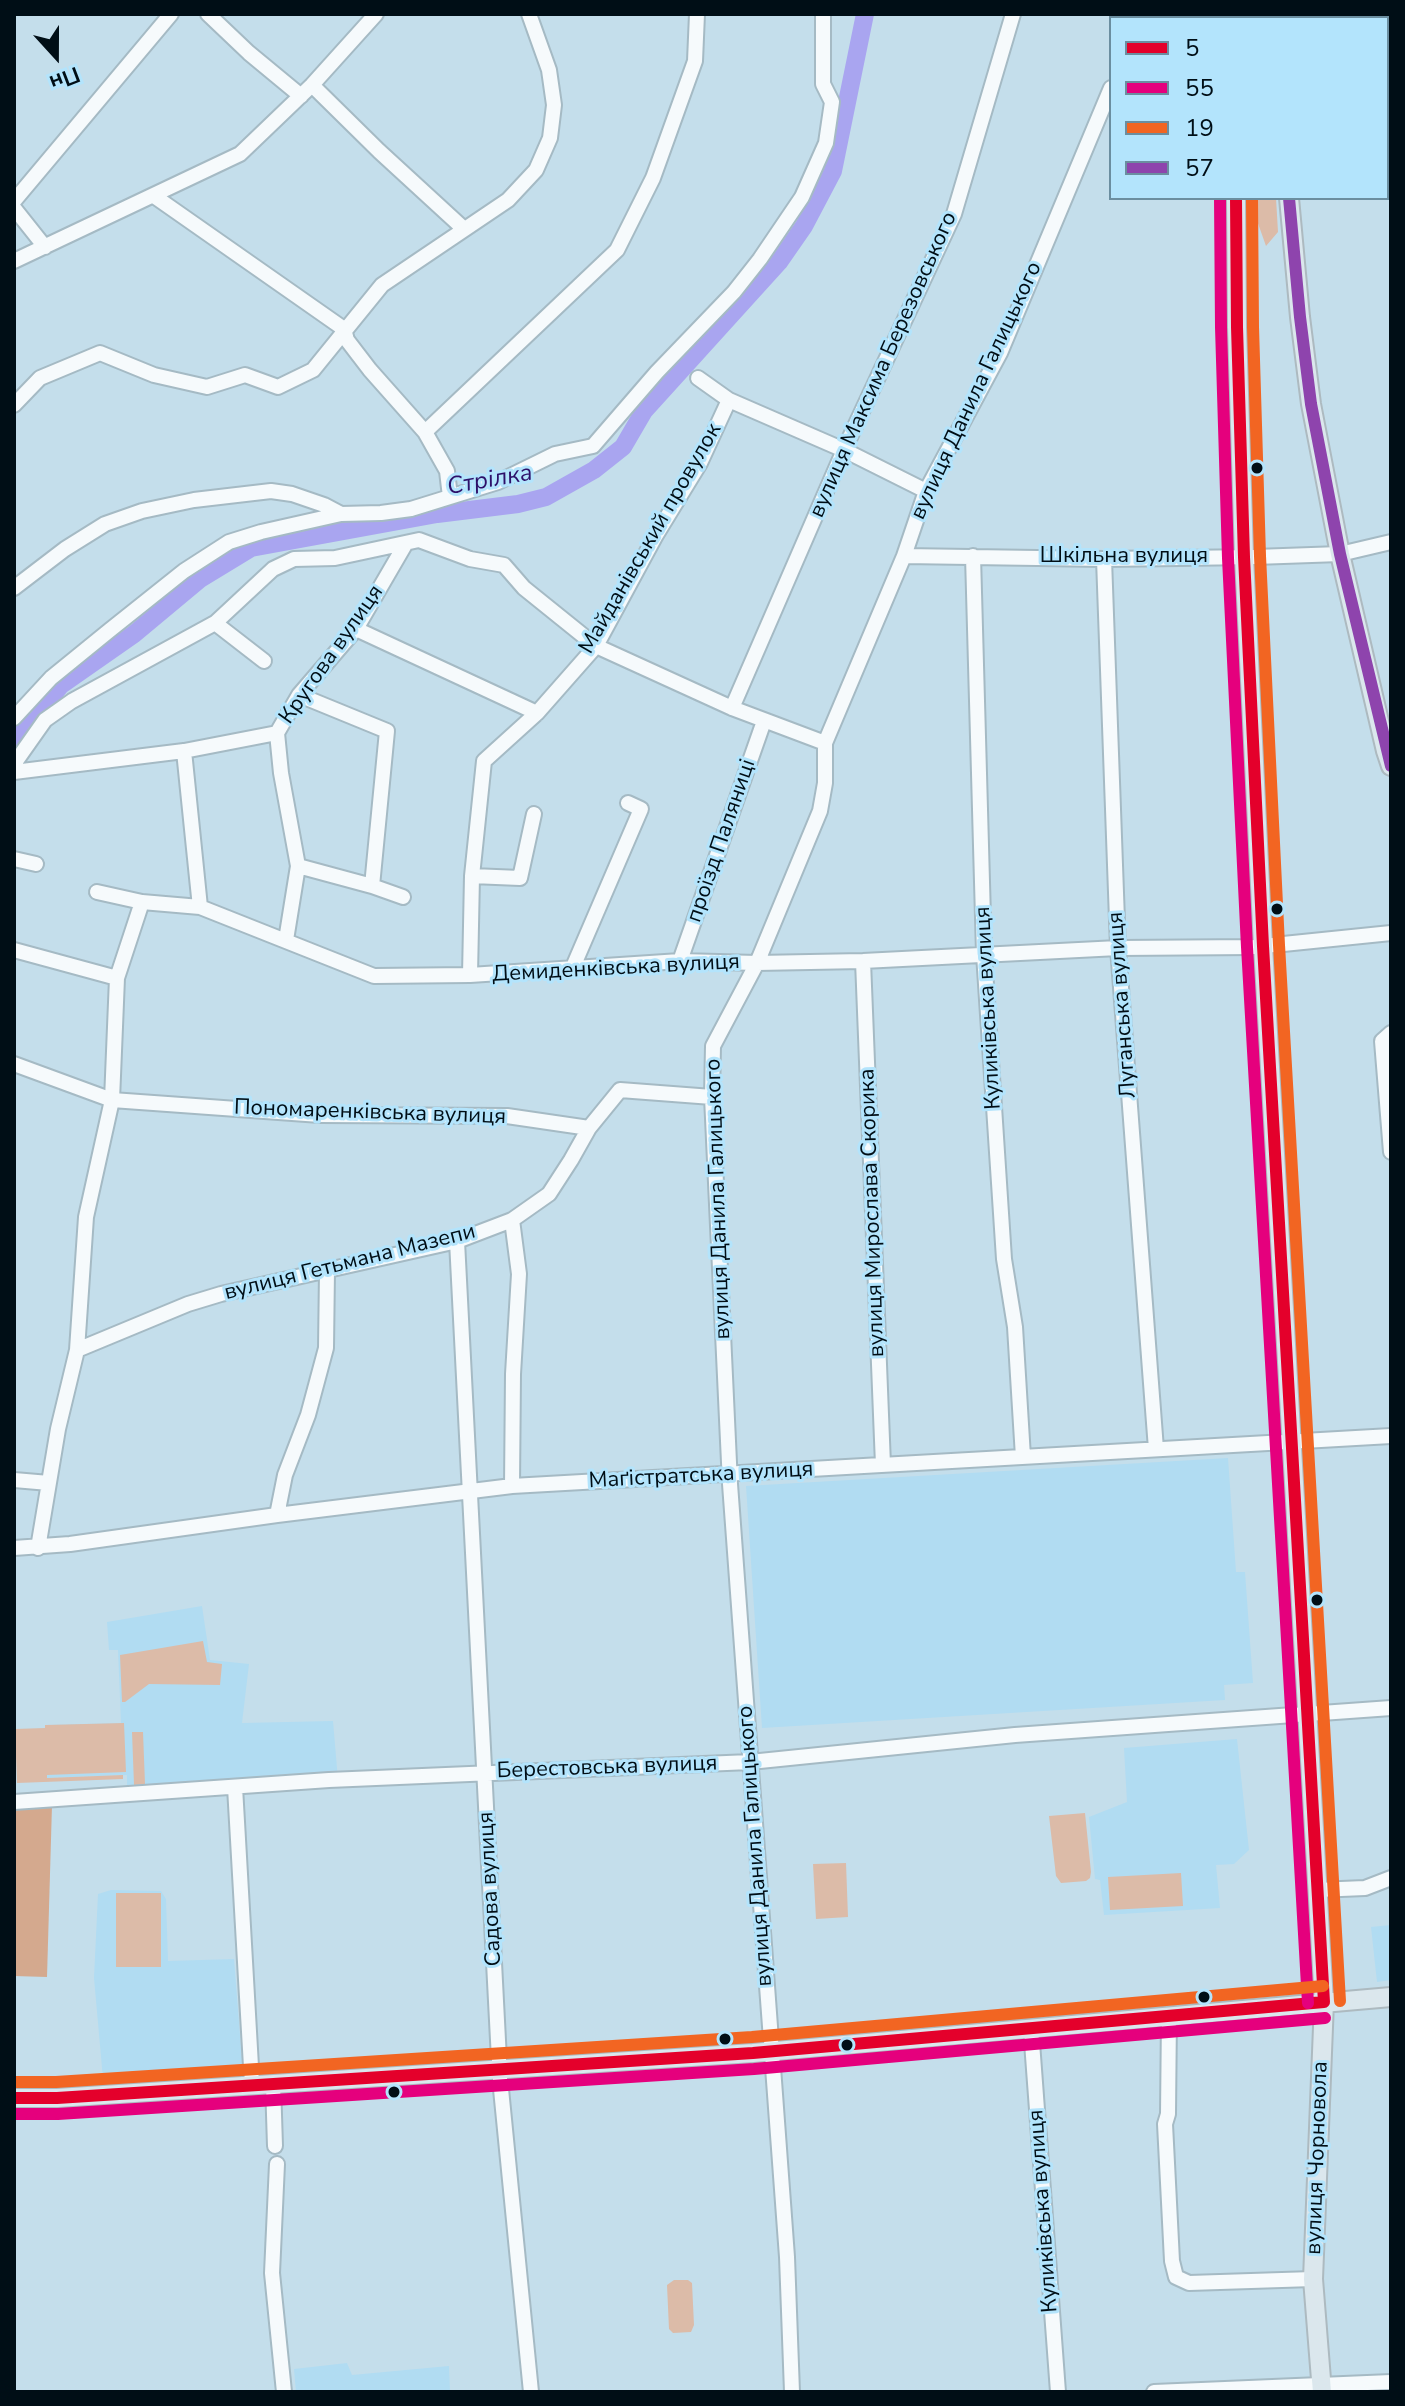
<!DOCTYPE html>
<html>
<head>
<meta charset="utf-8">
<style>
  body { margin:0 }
  #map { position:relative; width:1405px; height:2406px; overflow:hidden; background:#c4deeb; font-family:"Nunito Sans",sans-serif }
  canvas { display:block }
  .frame { position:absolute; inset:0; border:16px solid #000e16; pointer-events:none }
  .legend { position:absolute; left:1109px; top:16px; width:280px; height:184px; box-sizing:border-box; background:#b3e4fc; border:2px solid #6b8ea0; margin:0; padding:10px 14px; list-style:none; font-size:24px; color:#000e16 }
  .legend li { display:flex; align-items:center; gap:16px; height:40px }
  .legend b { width:40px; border:2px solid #6b8ea0 }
  .north { position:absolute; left:16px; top:16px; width:80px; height:80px; -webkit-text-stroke:6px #b3e4fc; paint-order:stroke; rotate:159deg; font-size:22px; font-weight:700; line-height:32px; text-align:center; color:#000e16 }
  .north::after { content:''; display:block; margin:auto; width:28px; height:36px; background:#000e16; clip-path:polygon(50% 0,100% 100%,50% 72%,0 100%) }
</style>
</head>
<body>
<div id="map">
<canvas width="1405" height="2406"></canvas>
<div class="frame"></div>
<ul class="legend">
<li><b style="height:10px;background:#e4002b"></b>5</li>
<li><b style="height:10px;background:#e5007d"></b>55</li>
<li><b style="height:10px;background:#f26522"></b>19</li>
<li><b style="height:10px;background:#8e44ad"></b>57</li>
</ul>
<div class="north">Пн</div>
</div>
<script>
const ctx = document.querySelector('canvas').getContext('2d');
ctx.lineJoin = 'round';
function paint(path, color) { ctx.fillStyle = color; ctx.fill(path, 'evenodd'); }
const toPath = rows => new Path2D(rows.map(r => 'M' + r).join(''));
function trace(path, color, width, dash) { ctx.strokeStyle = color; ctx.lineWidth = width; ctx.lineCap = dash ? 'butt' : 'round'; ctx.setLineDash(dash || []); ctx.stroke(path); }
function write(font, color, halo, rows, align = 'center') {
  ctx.font = font + ' "Nunito Sans",sans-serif'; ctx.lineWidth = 6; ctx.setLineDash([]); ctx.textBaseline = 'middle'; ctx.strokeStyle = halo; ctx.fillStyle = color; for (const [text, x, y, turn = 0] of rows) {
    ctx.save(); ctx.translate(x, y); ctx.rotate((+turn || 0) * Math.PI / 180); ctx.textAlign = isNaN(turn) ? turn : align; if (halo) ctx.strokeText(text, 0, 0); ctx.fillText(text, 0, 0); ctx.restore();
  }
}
paint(toPath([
  [1228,1458,1236,1572,1245,1572,1253,1683,1224,1685,1225,1700,762,1728,746,1486],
  [202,1606,210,1660,249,1664,242,1723,333,1721,338,1780,127,1794,127,1775,47,1778,45,1725,121,1723,118,1650,109,1650,107,1622],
  [1237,1739,1249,1850,1234,1864,1216,1865,1220,1908,1104,1915,1100,1880,1095,1879,1089,1817,1127,1802,1124,1748],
  [111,1890,161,1891,166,1899,168,1961,234,1959,243,2073,103,2079,94,1978,98,1894],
  [1391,1925,1391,1980,1377,1982,1371,1927],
  [347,2363,352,2375,449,2366,450,2392,296,2392,294,2369]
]), '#b1dcf2');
paint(toPath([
  [1249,198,1276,198,1278,232,1266,246],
  [203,1641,207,1662,222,1664,220,1685,149,1684,125,1702,122,1702,120,1655],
  [124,1723,126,1772,47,1775,47,1778,123,1775,123,1779,17,1783,15,1729,45,1728,45,1725],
  [132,1732,143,1732,145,1784,134,1785],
  [1085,1813,1091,1872,1090,1878,1086,1881,1061,1883,1056,1876,1049,1816],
  [846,1863,848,1917,816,1919,813,1864],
  [1181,1873,1183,1906,1110,1910,1108,1877],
  [116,1893,161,1893,161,1967,116,1967],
  [674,2280,688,2280,692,2283,694,2325,691,2332,673,2333,669,2329,667,2285]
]), '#dcbba8');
paint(toPath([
  [52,1805,47,1977,14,1976,14,1808]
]), '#d4a98e');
trace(toPath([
  [14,742,61,685,134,634,200,579,251,548,437,514,518,504,546,497,594,470,623,447,644,411,779,262,804,226,833,171,865,14]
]), '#a9a5f0', 18);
const minor = toPath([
  [208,14,249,53,301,96],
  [1140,18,1142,14],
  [312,85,379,151,464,229],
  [154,196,344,329,347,340,370,370,425,432,447,471,450,497],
  [14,201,171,14],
  [14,208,45,247],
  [14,261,240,154,312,85,376,14],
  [698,378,729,400,844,450,926,491],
  [14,405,40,378,100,353,154,375,207,387,245,375,278,387,313,370,382,285,508,200,536,170,550,138,554,105,549,70,529,14],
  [425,432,617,250,653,178,695,61,697,14],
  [904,556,1104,559,1255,557,1340,554,1391,542],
  [973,556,984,954,1004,1259,1015,1327,1023,1457],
  [1104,559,1118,948,1156,1449],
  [14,588,65,549,105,524,142,511,194,500,271,491,292,494,324,505,341,514],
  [215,623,264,661],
  [356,629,537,713],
  [299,695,387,731,372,886],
  [732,708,844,450,954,214,1013,14],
  [14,718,51,678,110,630,184,571,229,542,261,532,341,514,381,513,411,509,498,482,555,454,593,446,657,372,734,292,760,259,802,197,826,143,832,102,823,84,823,14],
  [277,733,281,773,298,866,286,940],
  [184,751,200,907],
  [14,764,45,720,72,701,215,623,273,569,294,559,335,558,419,540,470,559,504,565,524,588,596,646,732,708,825,743],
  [14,772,184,751,277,733,299,695,356,629,406,543],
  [14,859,36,864],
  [298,866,372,886,403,897],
  [472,876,520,878,534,814],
  [97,892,142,902,200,907,374,976,470,975,680,961,757,963,863,961,1118,948,1254,947,1391,933],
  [14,950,117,978],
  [680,961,764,721],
  [863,961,883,1465],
  [573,967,641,809,628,803],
  [470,975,472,876,484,761,537,713,596,646,656,535,700,463,729,400],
  [1391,1033,1382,1041,1391,1152],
  [14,1064,112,1100,320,1115,507,1116,589,1128],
  [457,1241,500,2079,531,2392],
  [77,1350,188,1304,221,1294,457,1241,512,1220,549,1194,571,1160,589,1128,620,1090,712,1097],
  [14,1480,49,1483],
  [512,1486,513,1374,519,1274,512,1220],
  [277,1515,285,1475,308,1415,326,1348,327,1271],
  [14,1548,70,1544,277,1515,512,1486,1391,1436],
  [38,1548,58,1429,77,1350,86,1217,112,1100,117,978,142,902],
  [235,1787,252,2084],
  [14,1802,329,1780,750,1762,1015,1735,1391,1708],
  [1317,1890,1365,1888,1391,1878],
  [1169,2016,1168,2114,1165,2124,1172,2261,1176,2277,1189,2283,1313,2279],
  [1031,2029,1058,2392],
  [273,2083,275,2146],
  [277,2164,272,2273,284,2392],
  [792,2392,787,2257,730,1484,712,1097,713,1046,757,963,820,811,825,783,825,743,904,556,926,491,1000,353,1111,88],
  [1154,2392,1391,2382]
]);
const major = toPath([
  [1263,18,1264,14],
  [1236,198,1237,327,1244,557,1263,946,1324,2002,1313,2279,1322,2392],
  [1289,198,1300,317,1311,404,1340,554,1386,751,1391,766],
  [14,2098,57,2098,753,2053,1391,1997]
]);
trace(minor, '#a5bac4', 18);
trace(major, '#adbac0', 22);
trace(minor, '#f6fafc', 14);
trace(major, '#dbe7ed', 18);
trace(toPath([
  [1236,198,1237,327,1244,557,1263,946,1324,2002],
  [14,2098,57,2098,753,2053,1324,2002]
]), '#e4002b', 12);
trace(toPath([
  [1220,198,1221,327,1228,558,1247,947,1308,2003],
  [14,2114,58,2114,754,2069,1325,2018]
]), '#e5007d', 12);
trace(toPath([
  [1252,198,1253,327,1260,556,1279,945,1340,2001],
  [14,2082,56,2082,752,2037,1323,1986]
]), '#f26522', 12);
trace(toPath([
  [1289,198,1300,317,1311,404,1340,554,1391,766]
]), '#8e44ad', 12);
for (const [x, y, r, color] of [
  [1257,468,7,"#000e16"],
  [1277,909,7,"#000e16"],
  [1317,1600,7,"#000e16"],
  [1204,1997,7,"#000e16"],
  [725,2039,7,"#000e16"],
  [847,2045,7,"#000e16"],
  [394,2092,7,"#000e16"]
]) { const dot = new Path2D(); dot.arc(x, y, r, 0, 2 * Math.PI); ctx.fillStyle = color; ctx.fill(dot); trace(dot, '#b3e4fc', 3); }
write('22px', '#000e16', '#b3e4fc', [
  ["вулиця Максима Березовського",884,365,-66],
  ["вулиця Данила Галицького",977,391,-65],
  ["Майданівський провулок",651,539,-60],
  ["Шкільна вулиця",1124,557],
  ["Кругова вулиця",332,655,-55],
  ["проїзд Паляниці",722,841,-71],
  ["Демиденківська вулиця",616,969,-3],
  ["Луганська вулиця",1123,1005,-94],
  ["Куликівська вулиця",989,1008,-93],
  ["Пономаренківська вулиця",370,1113,2],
  ["вулиця Данила Галицького",719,1199,-92],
  ["вулиця Мирослава Скорика",873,1213,-92],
  ["вулиця Гетьмана Мазепи",350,1263,-14],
  ["Маґістратська вулиця",701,1476,-3],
  ["Берестовська вулиця",607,1768,-2],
  ["вулиця Данила Галицького",756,1846,-94],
  ["Садова вулиця",491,1889,-93],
  ["вулиця Чорновола",1318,2158,-88],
  ["Куликівська вулиця",1044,2211,-94]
]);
write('italic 24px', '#2d1069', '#b3e4fc', [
  ["Стрілка",490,481,-10]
]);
</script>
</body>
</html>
